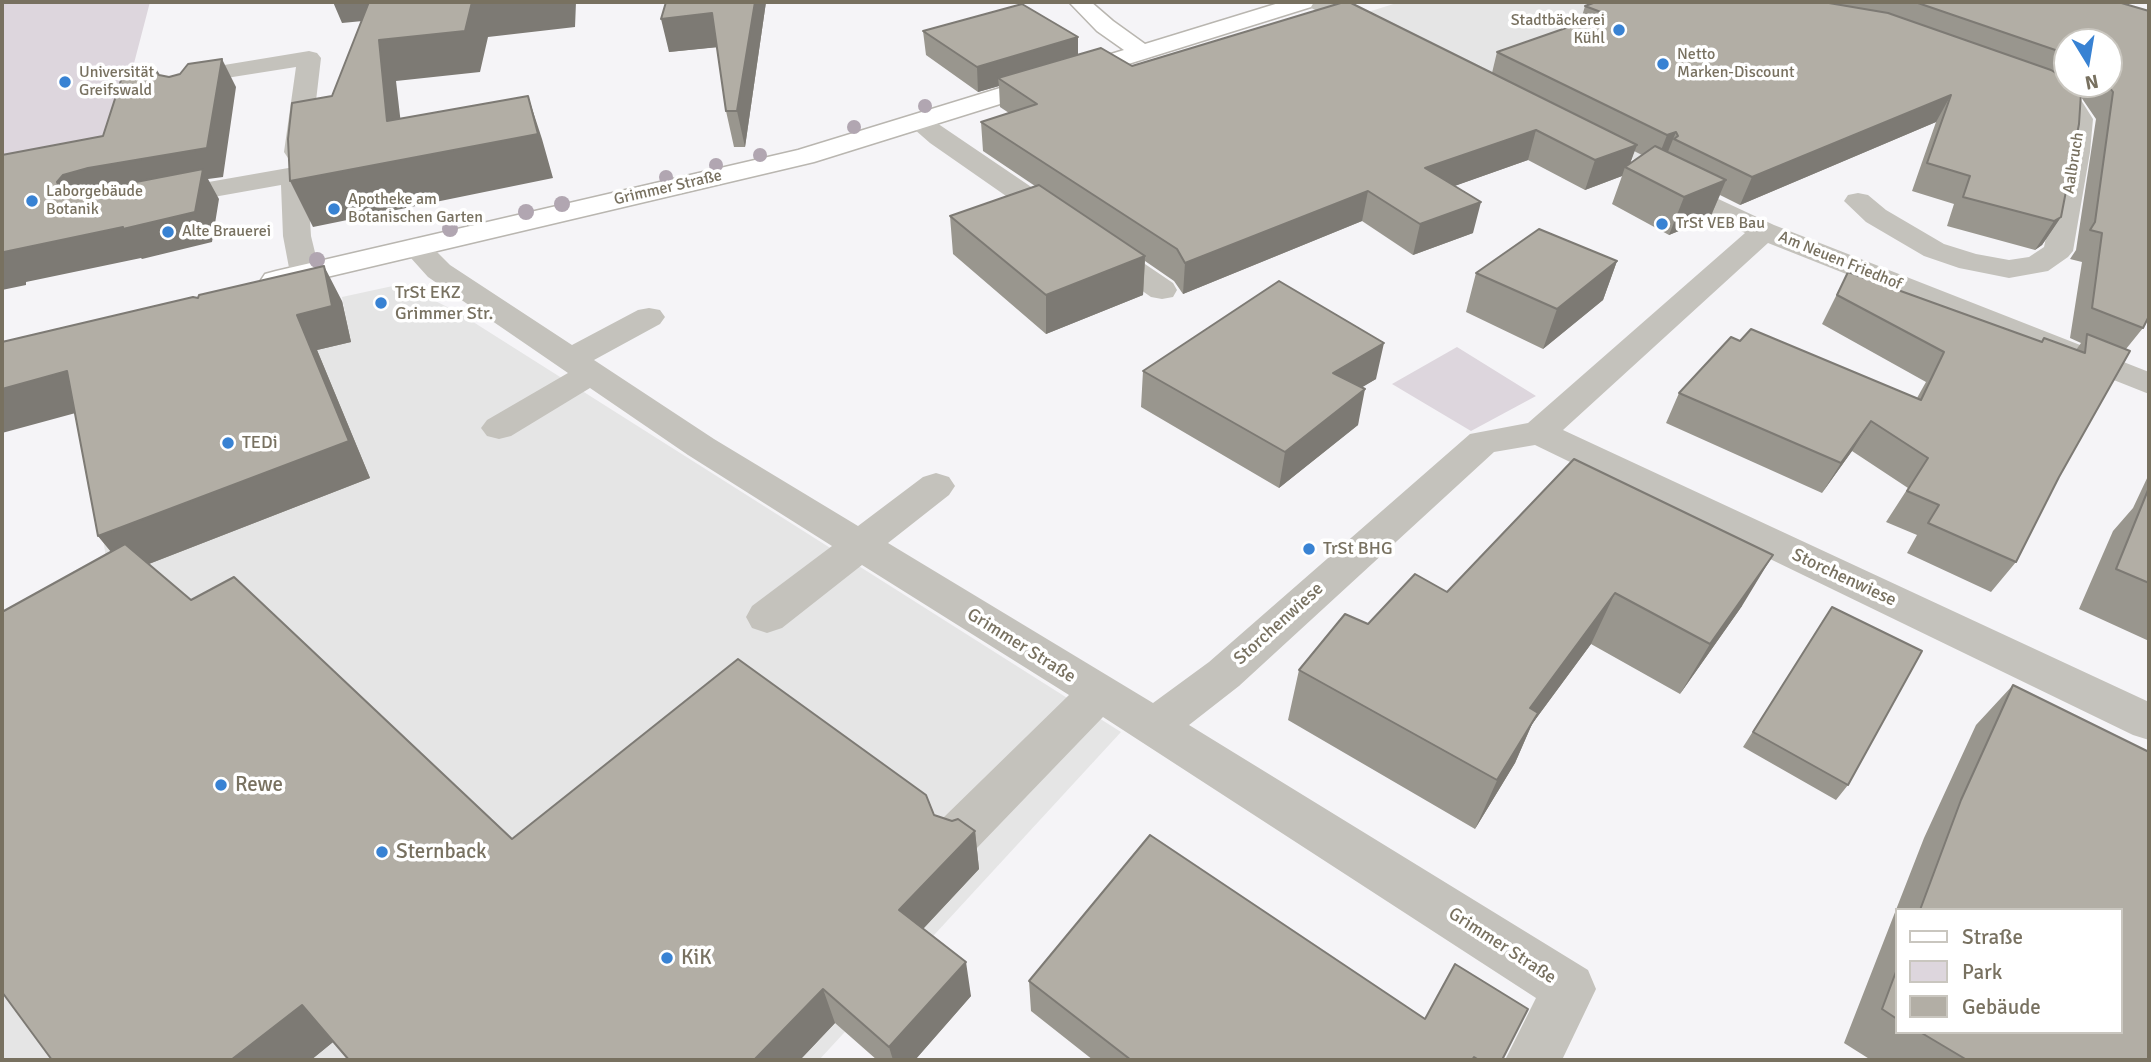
<!DOCTYPE html>
<html>
<head>
<meta charset="utf-8">
<style>
  body { margin:0 }
  #map { position:relative; width:2151px; height:1062px; overflow:hidden; background:#f5f4f7; font-family:Signika,sans-serif }
  canvas { display:block }
  .frame { position:absolute; inset:0; border:4px solid #787160; pointer-events:none }
  .legend { position:absolute; left:1895px; top:908px; width:228px; height:126px; box-sizing:border-box; background:#fff; border:2px solid #c9c6bf; margin:0; padding:9px 12px; list-style:none; font-size:21px; color:#787160 }
  .legend li { display:flex; align-items:center; gap:14px; height:35px }
  .legend b { width:35px; border:2px solid #c9c6bf }
  .north { position:absolute; left:2053px; top:28px; width:70px; height:70px; box-sizing:border-box; background:#fff; border:2px solid #c9c6bf; border-radius:50%; rotate:169deg; font-size:19px; font-weight:700; line-height:28px; text-align:center; color:#787160 }
  .north::after { content:''; display:block; margin:auto; width:24px; height:32px; background:#3882d3; clip-path:polygon(50% 0,100% 100%,50% 72%,0 100%) }
</style>
</head>
<body>
<div id="map">
<canvas width="2151" height="1062"></canvas>
<div class="frame"></div>
<ul class="legend">
<li><b style="height:9px;background:#fff"></b>Straße</li>
<li><b style="height:19px;background:#ddd6dd"></b>Park</li>
<li><b style="height:19px;background:#b2aea5"></b>Gebäude</li>
</ul>
<div class="north">N</div>
</div>
<script>
const ctx = document.querySelector('canvas').getContext('2d');
ctx.lineJoin = 'round';
function paint(path, color) { ctx.fillStyle = color; ctx.fill(path, 'evenodd'); }
const toPath = rows => new Path2D(rows.map(r => 'M' + r).join(''));
function trace(path, color, width, dash) { ctx.strokeStyle = color; ctx.lineWidth = width; ctx.lineCap = dash ? 'butt' : 'round'; ctx.setLineDash(dash || []); ctx.stroke(path); }
function write(font, color, halo, rows, align = 'center') {
  ctx.font = font + ' Signika,sans-serif'; ctx.lineWidth = 7; ctx.setLineDash([]); ctx.textBaseline = 'middle'; ctx.strokeStyle = halo; ctx.fillStyle = color; for (const [text, x, y, turn = 0] of rows) {
    ctx.save(); ctx.translate(x, y); ctx.rotate((+turn || 0) * Math.PI / 180); ctx.textAlign = isNaN(turn) ? turn : align; if (halo) ctx.strokeText(text, 0, 0); ctx.fillText(text, 0, 0); ctx.restore();
  }
}
paint(toPath([
  [1400,2,1740,2,1658,172,1355,16],
  [402,284,459,313,1121,732,819,1060,2,1060,2,658,112,596,83,411,350,341,342,297]
]), '#e5e5e5');
paint(toPath([
  [2,2,150,2,108,163,2,224],
  [1457,347,1536,396,1471,431,1392,384]
]), '#ddd6dd');
const major = toPath([
  [1069,2,1091,2,1113,21,1145,44,1282,2,1314,2,1311,7,814,162,276,289,265,286,261,280,265,274,276,271,798,150,1124,50,1097,31,1069,2]
]);
trace(major, '#b9b6b0', 3);
paint(toPath([
  [1306,2,1333,2,1383,25,1386,30,1383,35,1375,37,1367,35,1309,7,1306,2],
  [309,51,317,53,321,58,310,152,306,158,297,160,288,158,284,152,296,67,220,79,198,91,194,98,185,100,176,98,173,93,181,81,206,68,309,51],
  [2038,80,2081,100,2093,119,2090,152,2073,251,2068,257,2048,271,2009,278,1959,268,1924,256,1866,222,1844,201,1848,195,1858,193,1868,195,1886,210,1944,244,1976,254,2009,260,2029,257,2044,247,2064,152,2067,119,2062,110,2029,92,2026,87,2029,82,2038,80],
  [919,114,928,117,1173,283,1177,290,1173,297,1162,299,1151,297,930,143,906,122,910,117,919,114],
  [294,167,304,169,307,175,311,236,320,273,316,279,305,282,294,279,290,273,283,236,281,185,163,206,153,204,149,198,153,192,163,190,294,167],
  [1667,175,1774,225,2149,372,2149,394,1768,243,1563,430,2149,702,2149,740,2133,735,1535,445,1494,452,1239,686,1189,725,1588,970,1596,989,1562,1060,1505,1060,1536,998,1103,717,975,850,958,856,941,850,934,835,941,820,1069,695,862,565,782,628,767,633,752,628,746,617,752,606,832,546,688,455,590,388,511,436,499,439,487,436,481,428,487,420,568,373,428,277,401,247,406,241,416,238,426,241,450,265,572,345,638,310,649,308,660,310,665,317,660,324,594,360,714,439,858,526,923,477,936,473,949,477,955,486,949,495,888,543,1153,703,1209,662,1470,434,1528,423,1745,233,1657,189,1653,183,1657,177,1667,175]
]), '#c4c2bc');
paint(major, '#fff');
ctx.fillStyle = '#b1a6b1';
for (const [x, y, r] of [
  [925,106,7],
  [854,127,7],
  [760,155,7],
  [716,165,7],
  [666,177,7],
  [562,204,8],
  [526,212,8],
  [450,229,8],
  [317,260,8]
]) { ctx.beginPath(); ctx.arc(x, y, r, 0, 2 * Math.PI); ctx.fill(); }
paint(toPath([
  [666,2,766,2,745,147,734,147,726,111,717,47,669,52],
  [1596,2,2118,2,2143,328,2126,349,2059,477,2016,562,1991,592,1907,553,1917,535,1886,522,1908,488,1852,451,1822,493,1666,423,1679,393,1740,341,1917,398,1926,382,1822,324,1848,272,2041,342,2076,350,2081,343,2070,338,2082,262,2070,259,2076,250,2096,119,2081,97,2061,217,2042,245,2035,250,1947,226,1954,204,1912,191,1936,122,1740,205,1720,195,1710,218,1669,235,1612,204,1622,176,1585,190,1528,160,1454,186,1473,233,1413,255,1362,221,1183,294,1174,281,1145,261,1143,295,1046,334,953,254,950,216,1035,186,983,151,981,122,1009,113,1000,107,999,86,978,92,926,55,923,31,1078,37,1078,55,1132,66,1492,73,1497,52,1580,23,1585,6],
  [2067,42,2109,42,2109,84,2067,84],
  [1634,151,1642,155,1630,164],
  [1617,261,1603,300,1543,349,1466,312,1476,273],
  [198,298,342,301,351,342,317,350,370,478,149,564,191,600,512,839,934,815,975,831,979,869,923,929,971,996,915,1060,877,1060,835,1023,800,1060,349,1060,333,1042,311,1060,52,1060,111,552,98,536],
  [1143,371,1376,379,1361,387,1358,425,1279,488,1141,407],
  [1574,459,1742,606,1680,694,1591,644,1532,724,1515,763,1475,829,1288,720,1299,670,1368,624,1447,592],
  [2149,474,2149,641,2079,609,2113,531,2133,508],
  [1832,607,1848,785,1836,800,1743,747],
  [2013,685,2149,752,2149,1060,1871,1060,1844,1043,1924,838,1976,725],
  [1897,910,2121,910,2121,1032,1897,1032],
  [1029,981,1425,1019,1502,1060,1093,1060,1031,1011]
]), '#99968e');
paint(toPath([
  [333,2,388,2,394,18,342,23],
  [472,2,576,2,575,27,488,37,480,72,396,81,405,159,528,96,542,139,553,178,313,227,290,181,387,121,379,40],
  [755,2,766,2,745,147,737,111],
  [712,13,719,47,669,52,661,19],
  [1078,37,1078,61,998,78,999,86,978,92,977,67],
  [222,59,236,87,223,177,208,179,219,199,212,242,142,259,141,258,26,282,26,285,2,290,2,255,4,252,195,212,82,204,61,191,57,182,63,175,88,168],
  [1951,95,1936,122,1740,205,1752,177],
  [1536,130,1528,160,1418,199,1425,168],
  [1676,132,1665,159,1656,163,1667,135],
  [1637,145,1628,169,1625,167,1622,176,1585,190,1595,160],
  [1726,180,1710,218,1669,235,1684,197],
  [1368,191,1362,221,1183,294,1185,263],
  [1481,202,1473,233,1413,255,1420,224],
  [2061,217,2042,245,2035,250,2054,221],
  [1145,256,1143,295,1046,334,1046,295],
  [1617,261,1603,300,1543,349,1557,309],
  [324,266,342,301,351,342,317,350,370,478,128,572,98,536,297,315],
  [1384,343,1376,379,1326,409,1333,373],
  [67,371,94,408,2,433,2,389],
  [1365,389,1358,425,1279,488,1285,452],
  [1871,421,1852,451,1822,493,1841,463],
  [1773,555,1742,606,1680,694,1710,644],
  [1615,593,1591,644,1532,724,1515,763,1475,829,1530,708],
  [975,831,979,869,907,946,899,910],
  [966,962,971,996,915,1060,893,1060,889,1047],
  [823,989,835,1023,800,1060,754,1060],
  [302,1005,338,1038,311,1060,231,1060]
]), '#7d7a74');
const building = toPath([
  [369,2,472,2,465,31,379,40,387,121,528,96,538,134,290,181,288,139,292,103,332,96,369,2],
  [666,2,755,2,737,111,726,111,712,13,661,19,666,2],
  [1344,2,1349,2,1637,145,1595,160,1536,130,1425,168,1481,202,1420,224,1368,191,1185,263,1177,249,981,122,1037,104,998,78,1101,48,1132,66,1344,2],
  [1596,2,1823,2,1888,13,2051,70,2067,80,2067,84,2074,84,2076,85,2081,93,2079,124,2061,217,2054,221,1963,197,1970,176,1927,163,1951,95,1752,177,1674,139,1678,136,1676,132,1667,135,1497,52,1606,14,1585,6,1596,2],
  [1915,2,2118,2,2149,11,2149,316,2143,328,2092,308,2102,233,2090,230,2095,222,2113,92,2107,84,2109,84,2109,42,2067,42,2067,54,1915,2],
  [1022,4,1078,37,977,67,923,31,1022,4],
  [222,59,207,148,88,168,63,175,57,182,61,191,74,194,203,169,195,212,123,229,123,227,4,252,3,255,2,255,2,155,103,136,123,74,155,69,159,75,169,77,180,74,188,64,222,59],
  [1655,146,1726,180,1684,197,1625,167,1655,146],
  [1039,185,1145,256,1046,295,950,216,1039,185],
  [1539,229,1617,261,1557,309,1476,273,1539,229],
  [324,266,332,306,297,315,349,441,98,536,67,371,2,389,2,342,193,297,198,298,199,295,324,266],
  [1848,272,2042,342,2044,338,2085,353,2087,334,2130,351,2059,477,2016,562,1928,523,1939,505,1907,491,1928,458,1871,421,1841,463,1679,393,1731,337,1740,341,1751,329,1921,400,1944,352,1837,295,1848,272],
  [1279,281,1384,343,1333,373,1365,389,1285,452,1143,371,1279,281],
  [1574,459,1773,555,1710,644,1615,593,1530,708,1538,713,1497,780,1299,670,1345,614,1368,624,1415,574,1447,592,1574,459],
  [2148,490,2149,491,2149,583,2116,569,2148,490],
  [125,544,191,600,234,577,512,839,738,659,926,795,934,815,952,821,958,819,975,831,899,910,966,962,889,1047,823,989,754,1060,349,1060,302,1005,231,1060,52,1060,2,992,2,612,125,544],
  [1832,607,1922,651,1848,785,1753,732,1832,607],
  [2013,685,2149,752,2149,1060,1967,1060,1920,1032,2121,1032,2121,910,1920,910,1961,800,2013,685],
  [1150,835,1425,1019,1455,964,1528,1009,1502,1060,1479,1060,1474,1057,1472,1060,1131,1060,1029,981,1150,835],
  [1897,969,1897,1019,1882,1009,1897,969]
]);
paint(building, '#b2aea5');
trace(building, '#7d7a74', 2);
for (const [x, y, r, color] of [
  [1619,30,7,"#3882d3"],
  [1663,64,7,"#3882d3"],
  [65,82,7,"#3882d3"],
  [32,201,7,"#3882d3"],
  [334,209,7,"#3882d3"],
  [1662,224,7,"#3882d3"],
  [168,232,7,"#3882d3"],
  [381,303,7,"#3882d3"],
  [228,443,7,"#3882d3"],
  [1309,549,7,"#3882d3"],
  [221,785,7,"#3882d3"],
  [382,852,7,"#3882d3"],
  [667,958,7,"#3882d3"]
]) { const dot = new Path2D(); dot.arc(x, y, r, 0, 2 * Math.PI); ctx.fillStyle = color; ctx.fill(dot); trace(dot, '#fff', 2.5); }
write('16px', '#787160', '#fff', [
  ["Stadtbäckerei",1605,21,"right"],
  ["Kühl",1605,39,"right"],
  ["Netto",1677,55],
  ["Marken-Discount",1677,73],
  ["Universität",79,73],
  ["Greifswald",79,91],
  ["Laborgebäude",46,192],
  ["Botanik",46,210],
  ["Apotheke am",348,200],
  ["Botanischen Garten",348,218],
  ["TrSt VEB Bau",1676,224],
  ["Alte Brauerei",182,232]
], 'left');
write('16px', '#787160', '#fff', [
  ["Aalbruch",2074,163,-81],
  ["Grimmer Straße",668,188,-13],
  ["Am Neuen Friedhof",1840,261,22]
]);
write('18px', '#787160', '#fff', [
  ["TrSt EKZ",395,293],
  ["Grimmer Str.",395,314],
  ["TEDi",242,443],
  ["TrSt BHG",1323,549]
], 'left');
write('18px', '#787160', '#fff', [
  ["Storchenwiese",1844,578,25],
  ["Storchenwiese",1279,624,-42],
  ["Grimmer Straße",1021,646,32],
  ["Grimmer Straße",1502,946,33]
]);
write('21px', '#787160', '#fff', [
  ["Rewe",235,785],
  ["Sternback",396,852],
  ["KiK",681,958]
], 'left');
</script>
</body>
</html>
